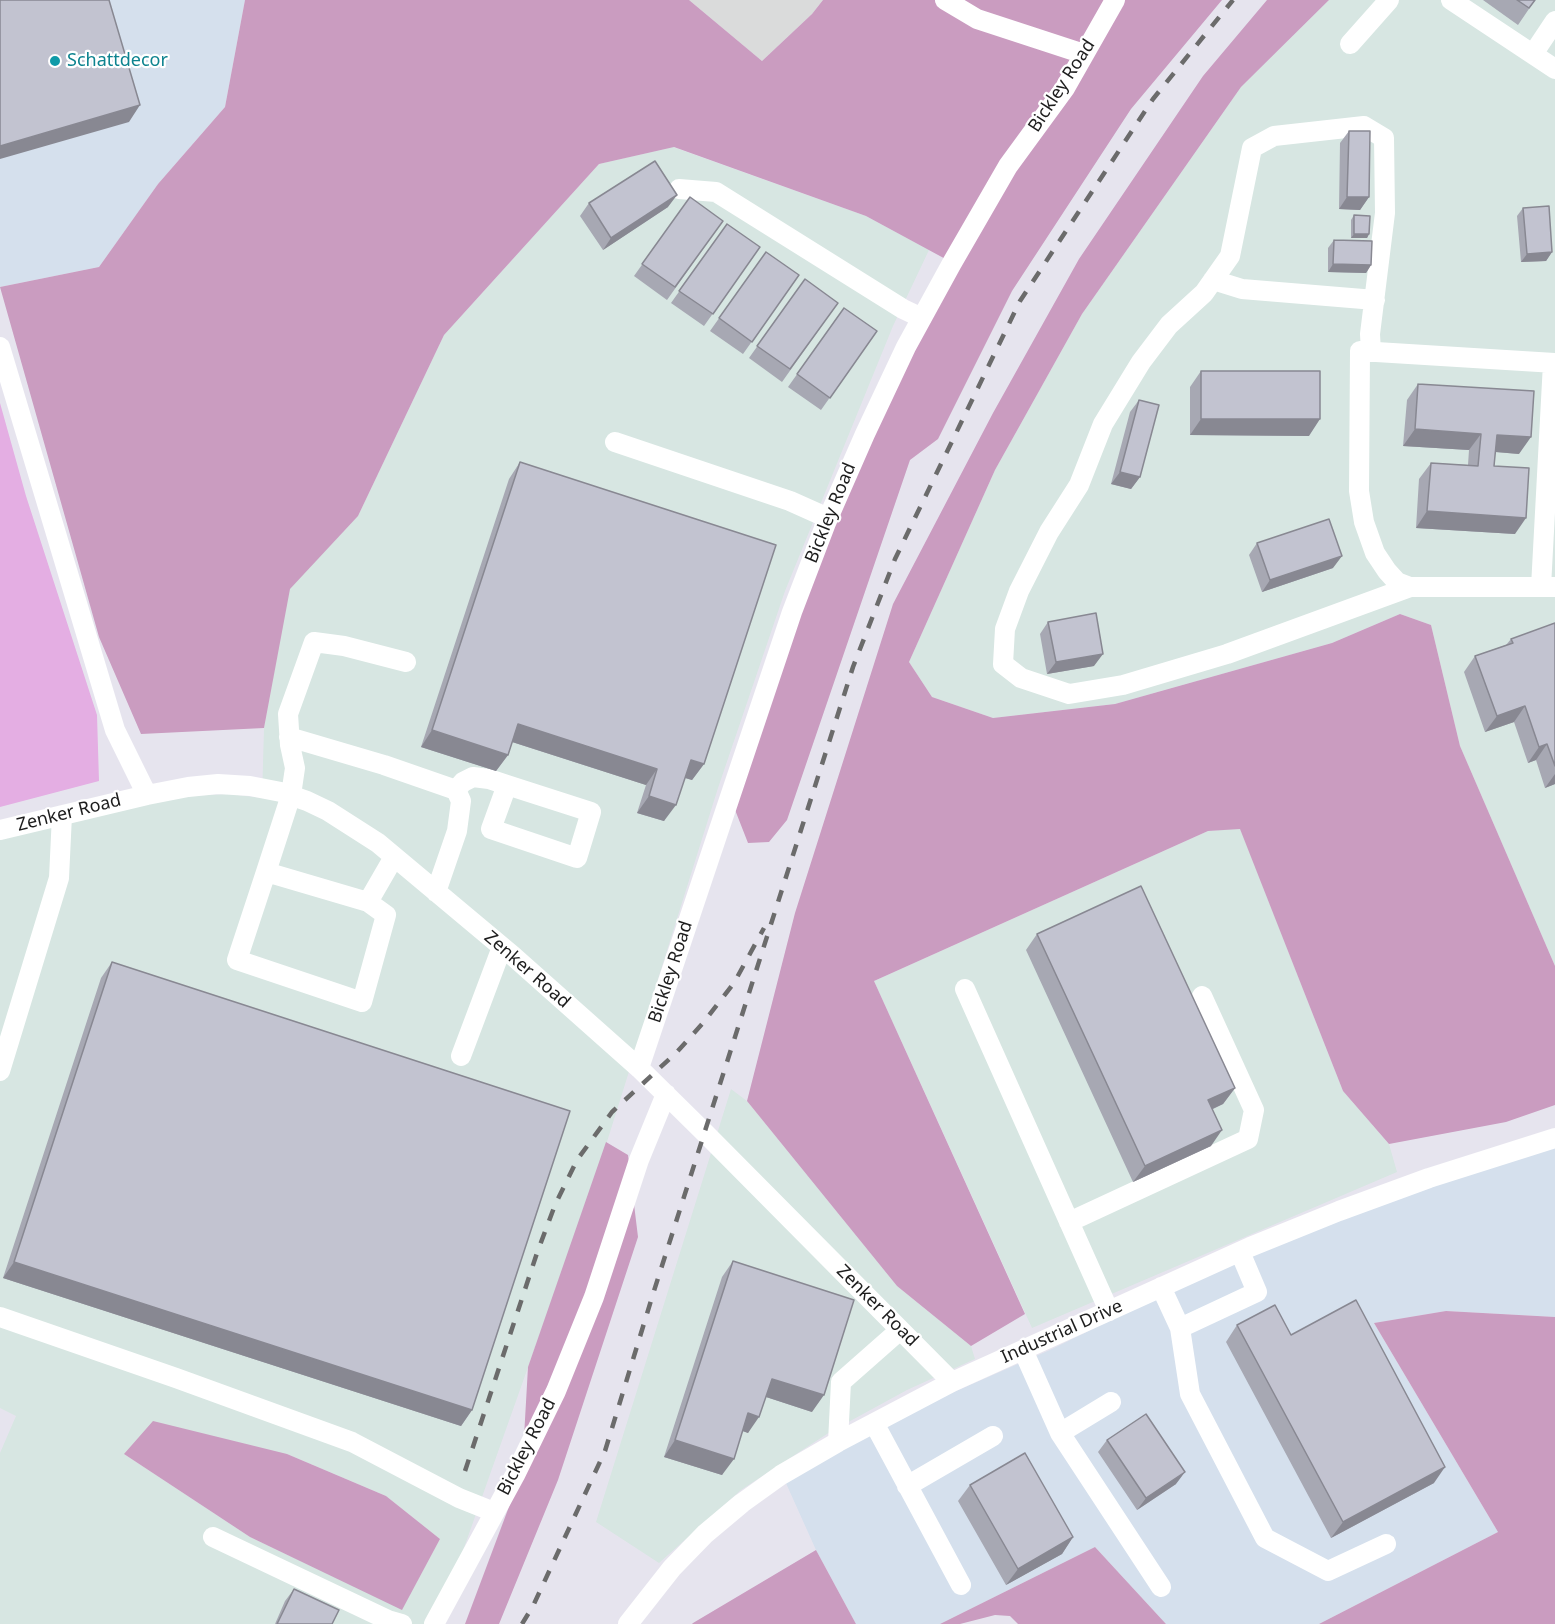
<!DOCTYPE html>
<html>
<head>
<meta charset="utf-8">
<style>
  body { margin:0 }
  canvas { display:block; background:#e6e4ee }
</style>
</head>
<body>
<canvas width="1555" height="1624"></canvas>
<script>
const ctx = document.querySelector('canvas').getContext('2d');
ctx.lineJoin = 'round';
function paint(path, color) { ctx.fillStyle = color; ctx.fill(path, 'evenodd'); }
const toPath = rows => new Path2D(rows.map(r => 'M' + r).join(''));
function trace(path, color, width, dash) { ctx.strokeStyle = color; ctx.lineWidth = width; ctx.lineCap = dash ? 'butt' : 'round'; ctx.setLineDash(dash || []); ctx.stroke(path); }
function write(font, color, halo, rows, align = 'center') {
  ctx.font = font + ' "Noto Sans",sans-serif'; ctx.lineWidth = 4.5; ctx.setLineDash([]); ctx.textBaseline = 'middle'; ctx.strokeStyle = halo; ctx.fillStyle = color; for (const [text, x, y, turn = 0] of rows) {
    ctx.save(); ctx.translate(x, y); ctx.rotate((+turn || 0) * Math.PI / 180); ctx.textAlign = isNaN(turn) ? turn : align; if (halo) ctx.strokeText(text, 0, 0); ctx.fillText(text, 0, 0); ctx.restore();
  }
}
paint(toPath([
  [689,0,823,0,812,14,762,61]
]), '#dadbdb');
paint(toPath([
  [0,0,245,0,225,107,158,184,99,267,0,287],
  [1555,1144,1555,1317,1446,1311,1374,1323,1498,1532,1319,1624,1166,1624,1095,1547,940,1624,856,1624,816,1550,785,1481,915,1409,1050,1350,1207,1273,1308,1230]
]), '#d5e0ed');
paint(toPath([
  [1329,0,1555,0,1555,966,1460,746,1431,625,1400,614,1332,643,1115,704,993,718,932,697,909,662,995,470,1082,314,1241,87],
  [673,147,866,216,929,250,893,326,785,591,718,788,600,1164,437,1624,0,1624,0,1453,16,1416,0,1408,0,840,108,810,165,797,229,794,262,798,264,728,289,589,358,516,444,335,599,164],
  [124,1454,287,1454,386,1496,440,1539,402,1609,250,1537],
  [1240,828,1343,1091,1389,1144,1397,1172,1032,1328,874,981,1208,831],
  [731,1089,747,1101,897,1286,971,1346,975,1359,907,1390,830,1432,741,1490,659,1563,596,1522]
]), '#d7e6e2');
paint(toPath([
  [0,403,26,496,97,715,99,781,0,807]
]), '#e4aee3');
paint(toPath([
  [245,0,689,0,762,61,812,14,823,0,1222,0,1131,109,1012,291,938,439,910,460,787,820,769,842,748,843,730,797,792,612,951,262,866,216,674,147,599,164,444,335,358,516,290,589,264,728,141,734,99,637,0,287,99,267,158,184,225,107],
  [1267,0,1329,0,1241,87,1082,314,995,470,909,662,932,697,993,718,1115,704,1332,643,1400,614,1431,625,1460,746,1555,966,1555,1105,1506,1122,1389,1144,1343,1091,1240,829,1208,831,874,981,1025,1314,971,1346,897,1286,747,1101,795,913,893,604,993,413,1079,259,1203,76],
  [606,1142,628,1155,638,1237,558,1480,499,1624,465,1624,522,1472,528,1367],
  [1446,1311,1555,1317,1555,1624,1319,1624,1498,1532,1374,1323],
  [153,1421,287,1454,386,1496,440,1539,402,1610,250,1537,124,1454],
  [1095,1547,1166,1624,1018,1624,1010,1616,995,1615,960,1624,940,1624],
  [816,1550,856,1624,692,1624,693,1623]
]), '#ca9cc0');
trace(toPath([
  [945,0,977,19,1084,54],
  [1451,0,1555,69],
  [1350,44,1389,0],
  [1533,54,1555,21],
  [679,189,716,192,903,309,922,318],
  [1213,280,1242,289,1375,300],
  [0,347,115,730,147,795],
  [1371,352,1370,334,1385,213,1384,138,1364,126,1274,136,1252,148,1230,256,1204,293,1169,325,1141,362,1103,424,1079,485,1049,532,1019,591,1005,629,1003,664,1021,678,1069,694,1123,685,1227,654,1410,587],
  [1555,363,1360,351,1359,491,1364,522,1375,553,1387,571,1397,582,1410,587,1555,587],
  [615,442,790,501,828,518],
  [1541,587,1553,363],
  [289,737,384,765,456,790,461,801,457,831,436,892],
  [456,790,463,782,473,777,489,779,507,785,591,812,577,858,491,829,507,785],
  [0,830,147,795,188,787,218,784,250,786,281,792,307,801,328,811,378,843,513,956,639,1068,705,1133,952,1382],
  [266,872,368,902,386,915,362,1002,237,960,266,872,291,795,295,768,290,745,288,714,314,642,344,646,406,662],
  [368,902,394,857],
  [965,989,1109,1311],
  [461,1056,502,947],
  [639,1068,792,612,826,523,865,434,906,347,952,263,1008,166,1065,88,1115,0],
  [0,1071,59,878,62,815],
  [1069,1222,1248,1139,1254,1110,1202,996],
  [1161,1287,1180,1328,1190,1394,1265,1538,1328,1571,1386,1544],
  [0,1317,176,1378,352,1442,459,1498,494,1512],
  [1180,1328,1257,1292,1240,1252],
  [1023,1350,1060,1433,1161,1587],
  [874,1423,961,1585],
  [1060,1433,1111,1402],
  [838,1442,841,1382,900,1330],
  [907,1486,993,1436],
  [213,1537,388,1620,402,1624],
  [434,1624,515,1475,556,1391,594,1297,639,1160,666,1094],
  [628,1624,672,1568,705,1534,742,1503,781,1475,838,1442,952,1382,1250,1247,1339,1211,1429,1178,1555,1138]
]), '#fff', 20);
trace(toPath([
  [465,1471,537,1253,555,1205,577,1160,612,1112,677,1052,703,1023,734,983,764,928],
  [522,1624,533,1606,605,1451,653,1294,853,667,895,559,1020,301,1153,99,1233,0]
]), '#6b6b6b', 4.5, [12, 12]);
paint(toPath([
  [1483,0,1535,0,1518,25],
  [1349,131,1369,197,1360,210,1339,209,1340,143],
  [690,197,723,221,667,300,634,276],
  [589,203,668,207,603,250,580,216],
  [1523,208,1552,252,1546,261,1521,262,1517,216],
  [1354,215,1369,234,1367,238,1351,238,1351,220],
  [727,224,760,247,704,326,671,303],
  [1334,240,1371,265,1366,273,1328,272,1328,248],
  [766,252,799,275,743,354,710,331],
  [805,279,838,303,782,382,749,358],
  [844,308,877,331,821,410,788,387],
  [1201,371,1309,436,1190,435,1190,387],
  [1418,384,1519,454,1495,452,1494,466,1515,534,1416,528,1419,479,1431,463,1468,465,1469,450,1403,446,1407,400],
  [1139,400,1140,477,1131,489,1111,484,1130,412],
  [520,462,704,764,692,780,685,778,664,821,637,813,646,785,512,742,508,755,496,771,421,747,509,479],
  [1257,543,1333,568,1262,592,1249,555],
  [1048,622,1094,666,1047,674,1040,634],
  [1555,623,1555,784,1545,788,1536,760,1528,763,1514,722,1485,732,1464,672,1475,656,1506,645,1511,639],
  [1037,934,1235,1088,1223,1104,1213,1109,1211,1146,1133,1182,1026,950],
  [112,962,472,1410,461,1426,3,1278,101,978],
  [733,1261,812,1412,766,1397,748,1433,743,1431,722,1475,664,1457,722,1277],
  [1237,1325,1291,1335,1434,1483,1331,1538,1226,1342],
  [1107,1440,1176,1484,1137,1510,1098,1452],
  [970,1485,1073,1537,1062,1554,1006,1585,958,1501],
  [294,1589,332,1624,275,1624,285,1601]
]), '#a7a8b3');
paint(toPath([
  [140,105,129,122,0,159,0,146],
  [677,195,668,207,603,250,611,238],
  [1347,197,1369,197,1360,210,1339,209],
  [1354,234,1369,234,1367,238,1351,238],
  [1552,252,1546,261,1521,262,1527,254],
  [1333,264,1371,265,1366,273,1328,272],
  [1201,419,1320,419,1309,436,1190,435],
  [1415,429,1481,434,1469,450,1403,446],
  [1497,435,1531,437,1519,454,1485,451],
  [1120,472,1140,477,1131,489,1111,484],
  [1427,511,1526,518,1515,534,1416,528],
  [1342,556,1333,568,1262,592,1270,580],
  [1103,654,1094,666,1047,674,1056,662],
  [1525,706,1514,722,1485,732,1497,716],
  [518,724,657,769,646,785,506,740],
  [432,730,508,755,496,771,421,747],
  [1547,744,1536,760,1528,763,1539,747],
  [691,760,704,764,692,780,679,776],
  [1555,774,1555,784,1545,788],
  [649,796,676,805,664,821,637,813],
  [1235,1088,1223,1104,1197,1116,1208,1100],
  [1222,1130,1211,1146,1133,1182,1145,1166],
  [14,1262,472,1410,461,1426,3,1278],
  [772,1379,824,1395,812,1412,760,1395],
  [748,1413,759,1417,748,1433,737,1429],
  [675,1440,734,1459,722,1475,664,1457],
  [1445,1467,1434,1483,1331,1538,1343,1522],
  [1185,1472,1176,1484,1137,1510,1146,1498],
  [1073,1537,1062,1554,1006,1585,1018,1569]
]), '#888892');
const building = toPath([
  [0,0,109,0,140,105,0,146,0,0],
  [1517,0,1535,0,1529,8,1517,0],
  [1349,131,1370,131,1369,197,1347,197,1349,131],
  [655,161,677,195,611,238,589,203,655,161],
  [690,197,723,221,675,287,642,264,690,197],
  [1549,206,1552,252,1527,254,1523,208,1549,206],
  [1354,215,1370,216,1369,234,1354,234,1354,215],
  [727,224,760,247,713,314,679,291,727,224],
  [1334,240,1372,241,1371,265,1333,264,1334,240],
  [766,252,799,275,752,342,719,318,766,252],
  [805,279,838,303,790,369,757,346,805,279],
  [844,308,877,331,830,398,797,374,844,308],
  [1201,371,1320,371,1320,419,1201,419,1201,371],
  [1418,384,1534,391,1531,437,1497,435,1494,466,1529,468,1526,518,1427,511,1431,463,1478,466,1481,434,1415,429,1418,384],
  [1139,400,1159,405,1140,477,1120,472,1139,400],
  [520,462,776,545,704,764,691,760,676,805,649,796,657,769,518,724,508,755,432,730,520,462],
  [1329,519,1342,556,1270,580,1257,543,1329,519],
  [1096,613,1103,654,1056,662,1048,622,1096,613],
  [1555,623,1555,766,1547,744,1539,747,1525,706,1497,716,1475,656,1513,643,1511,639,1555,623],
  [1141,886,1235,1088,1208,1100,1222,1130,1145,1166,1037,934,1141,886],
  [112,962,570,1111,472,1410,14,1262,112,962],
  [733,1261,854,1300,824,1395,772,1379,759,1417,748,1413,734,1459,675,1440,733,1261],
  [1356,1300,1445,1467,1343,1522,1237,1325,1275,1305,1291,1335,1356,1300],
  [1146,1414,1185,1472,1146,1498,1107,1440,1146,1414],
  [1025,1453,1073,1537,1018,1569,970,1485,1025,1453],
  [294,1589,339,1610,332,1624,277,1624,294,1589]
]);
paint(building, '#c2c3d0');
trace(building, '#888892', 1.5);
for (const [x, y, r, color] of [
  [55,61,6,"#0f9aa8"]
]) { const dot = new Path2D(); dot.arc(x, y, r, 0, 2 * Math.PI); ctx.fillStyle = color; ctx.fill(dot); trace(dot, '#fff', 2); }
write('18px', '#0d838f', '#fff', [
  ["Schattdecor",67,61]
], 'left');
write('18px', '#1d1d1d', '#fff', [
  ["Bickley Road",1062,86,-57],
  ["Bickley Road",831,513,-68],
  ["Zenker Road",69,813,-14],
  ["Zenker Road",527,970,41],
  ["Bickley Road",671,972,-72],
  ["Zenker Road",877,1306,45],
  ["Industrial Drive",1062,1332,-24],
  ["Bickley Road",527,1447,-63]
]);
</script>
</body>
</html>
